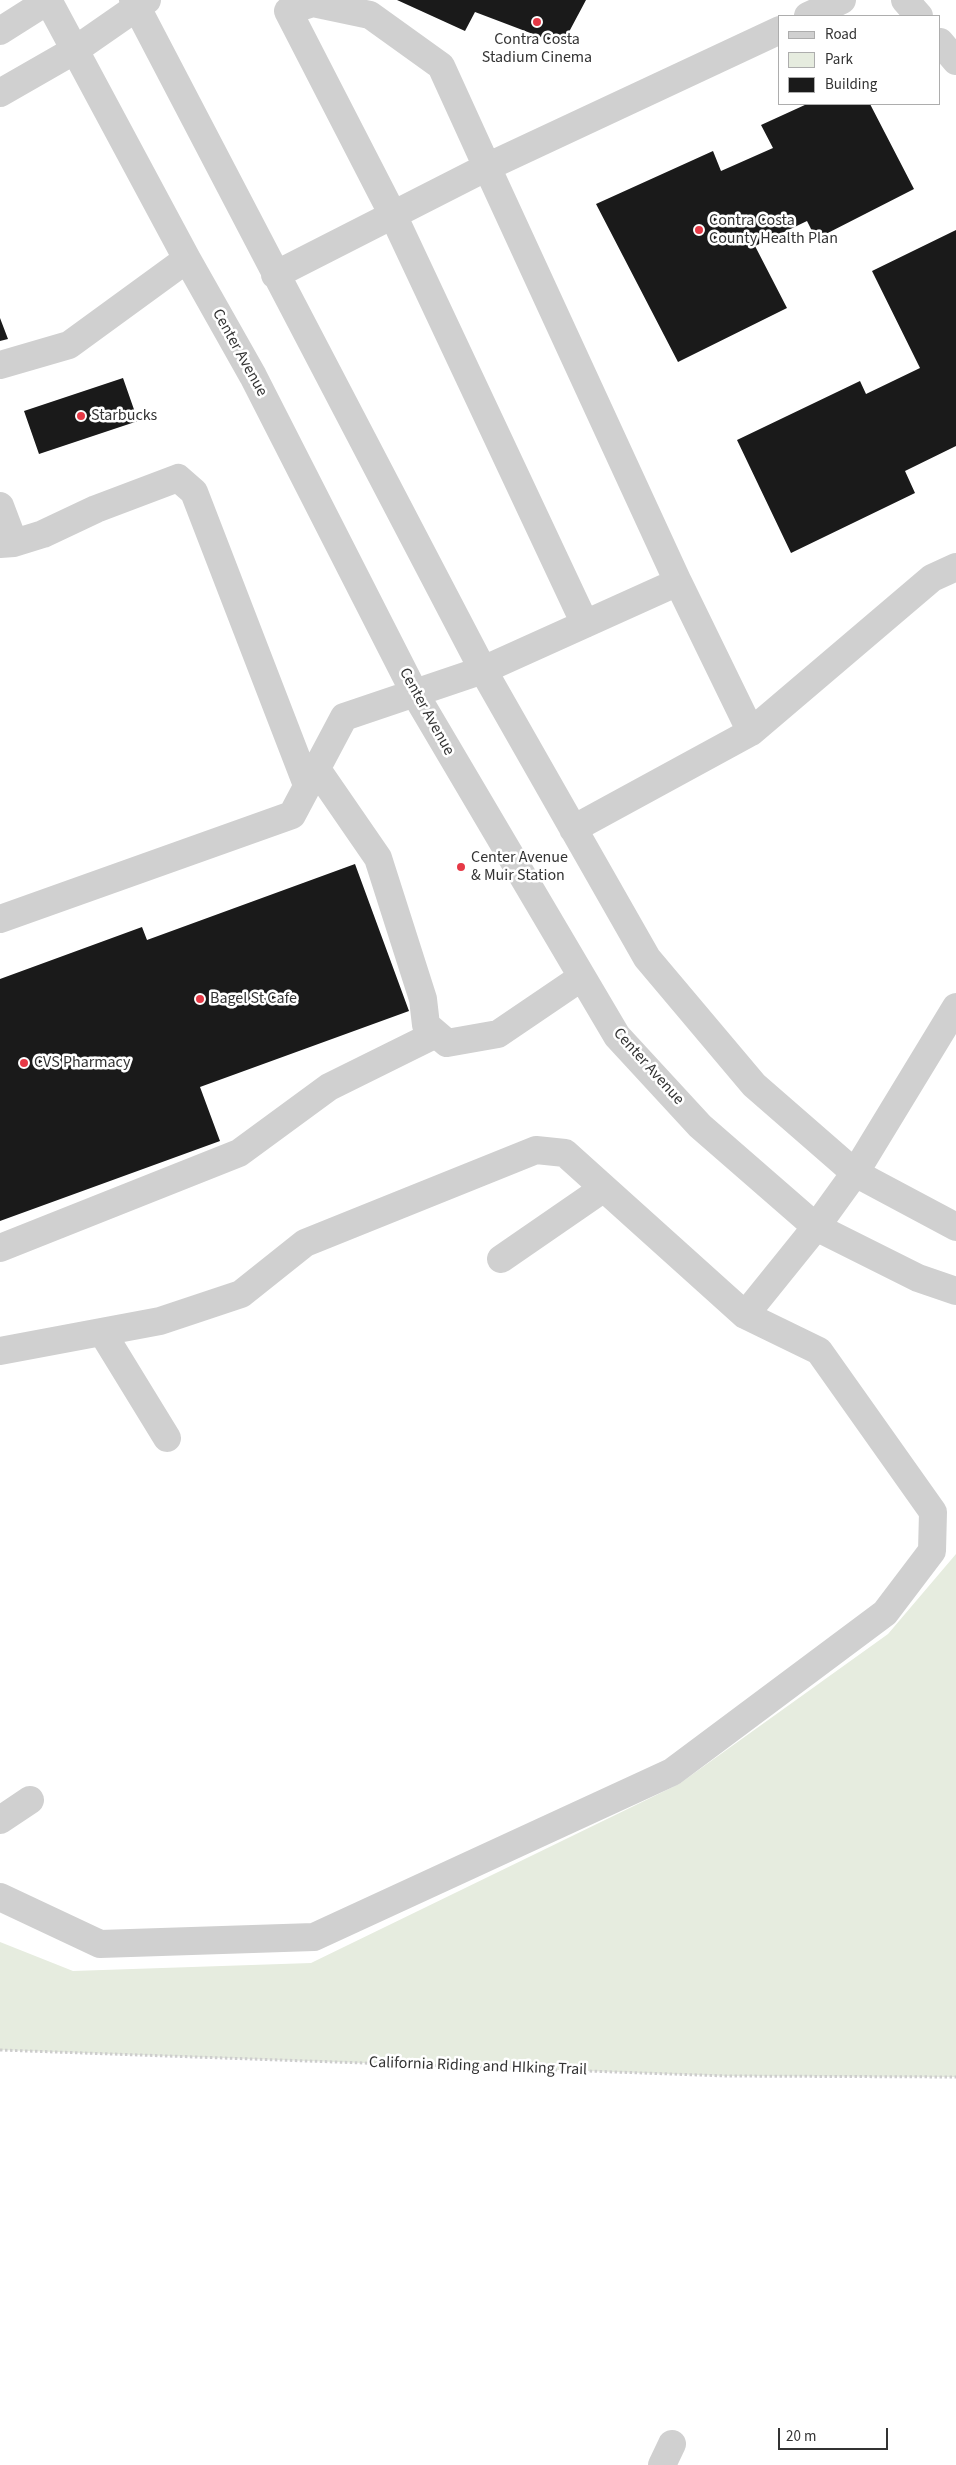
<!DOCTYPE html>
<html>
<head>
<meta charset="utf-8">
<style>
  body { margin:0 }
  #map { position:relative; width:956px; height:2465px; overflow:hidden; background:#fff; font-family:"Source Sans 3",sans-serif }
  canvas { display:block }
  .legend { position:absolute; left:778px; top:15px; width:162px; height:90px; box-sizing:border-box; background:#fff; border:1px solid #adadad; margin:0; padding:6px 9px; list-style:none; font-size:15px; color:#333 }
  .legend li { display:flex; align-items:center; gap:10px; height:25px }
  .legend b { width:25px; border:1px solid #adadad }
  .scale { position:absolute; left:778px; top:2428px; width:110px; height:22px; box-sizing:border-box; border:2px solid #333; border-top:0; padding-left:6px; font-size:15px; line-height:18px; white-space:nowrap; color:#333; -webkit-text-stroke:4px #fff; paint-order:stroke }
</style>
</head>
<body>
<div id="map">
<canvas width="956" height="2465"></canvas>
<ul class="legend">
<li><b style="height:6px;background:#d0d0d0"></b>Road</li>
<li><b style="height:14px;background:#e6ecdf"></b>Park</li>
<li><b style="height:14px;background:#1a1a1a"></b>Building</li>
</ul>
<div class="scale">20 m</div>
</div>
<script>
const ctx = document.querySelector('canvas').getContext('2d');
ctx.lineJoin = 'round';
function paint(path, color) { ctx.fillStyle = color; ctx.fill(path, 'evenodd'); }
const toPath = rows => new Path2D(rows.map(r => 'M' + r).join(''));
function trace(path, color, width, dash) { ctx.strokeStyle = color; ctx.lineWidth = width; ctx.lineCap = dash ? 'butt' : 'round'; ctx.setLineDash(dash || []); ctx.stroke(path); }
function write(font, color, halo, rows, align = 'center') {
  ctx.font = font + ' "Source Sans 3",sans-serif'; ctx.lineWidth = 5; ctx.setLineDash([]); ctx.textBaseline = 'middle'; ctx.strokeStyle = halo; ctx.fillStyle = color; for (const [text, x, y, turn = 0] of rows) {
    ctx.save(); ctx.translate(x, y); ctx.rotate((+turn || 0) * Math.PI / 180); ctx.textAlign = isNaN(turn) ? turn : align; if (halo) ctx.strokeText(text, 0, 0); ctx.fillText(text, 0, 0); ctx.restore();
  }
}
paint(toPath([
  [956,1554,956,2077,727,2076,0,2050,0,1942,73,1971,311,1963,679,1784,888,1634]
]), '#e6ecdf');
paint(toPath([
  [397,0,586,0,562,45,475,12,465,31],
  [807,104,870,104,914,189,816,239,807,221,755,246,787,308,678,362,596,204,713,151,721,171,773,148,761,125],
  [956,230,956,446,905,471,915,493,791,553,737,440,860,381,866,394,920,368,872,271],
  [0,318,8,339,0,341],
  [123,378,138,421,39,454,24,411],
  [355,864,409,1011,200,1087,220,1141,0,1221,0,979,142,927,147,940]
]), '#1a1a1a');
trace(toPath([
  [0,2050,727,2076,956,2077]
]), '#cdcdcd', 3, [2.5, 2.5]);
trace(toPath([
  [48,0,187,259,253,376,414,692,617,1036,700,1126,816,1227,918,1278,956,1291],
  [133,0,483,670,647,958,754,1085,855,1173,956,1227],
  [905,0,919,16],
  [808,16,842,0],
  [0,31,49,0],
  [940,42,956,61],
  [0,93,75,50,147,0],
  [0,365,69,345,187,259],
  [0,506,14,543],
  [0,544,14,543,43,534,96,509,178,478,194,492,307,785],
  [585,624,393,215,288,11,313,3,370,15,441,66,487,167,780,30],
  [751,732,932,578,956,567],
  [316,768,378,858,423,999,426,1025,447,1043,498,1034,582,977],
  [573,829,751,732,678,582],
  [0,919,292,815,344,717,483,670,678,582,487,167,275,275],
  [0,1248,239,1153,329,1087,436,1034],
  [501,1259,604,1188],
  [745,1315,816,1227,855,1173,956,1007],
  [102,1332,167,1438],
  [0,1351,160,1321,241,1294,305,1243,536,1150,565,1153,745,1315,819,1351,933,1512,932,1551,885,1613,672,1772,314,1937,100,1944,0,1897],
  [0,1820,30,1800],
  [662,2465,672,2444]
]), '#d0d0d0', 28);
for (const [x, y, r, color] of [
  [537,22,5,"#e63946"],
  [699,230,5,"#e63946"],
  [81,416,5,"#e63946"],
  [461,867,5,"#e63946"],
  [200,999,5,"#e63946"],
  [24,1063,5,"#e63946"]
]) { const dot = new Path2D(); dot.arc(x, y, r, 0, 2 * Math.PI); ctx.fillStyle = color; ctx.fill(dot); trace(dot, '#fff', 2); }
write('16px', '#333', '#fff', [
  ["Contra Costa",537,40,"center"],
  ["Stadium Cinema",537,58,"center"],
  ["Contra Costa",709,221],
  ["County Health Plan",709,239],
  ["Starbucks",91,416],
  ["Center Avenue",471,858],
  ["& Muir Station",471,876],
  ["Bagel St Cafe",210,999],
  ["CVS Pharmacy",34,1063]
], 'left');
write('16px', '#333', '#fff', [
  ["Center Avenue",239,353,61],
  ["Center Avenue",426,712,61],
  ["Center Avenue",648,1067,48],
  ["California Riding and HIking Trail",478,2067,2]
]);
</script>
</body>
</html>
